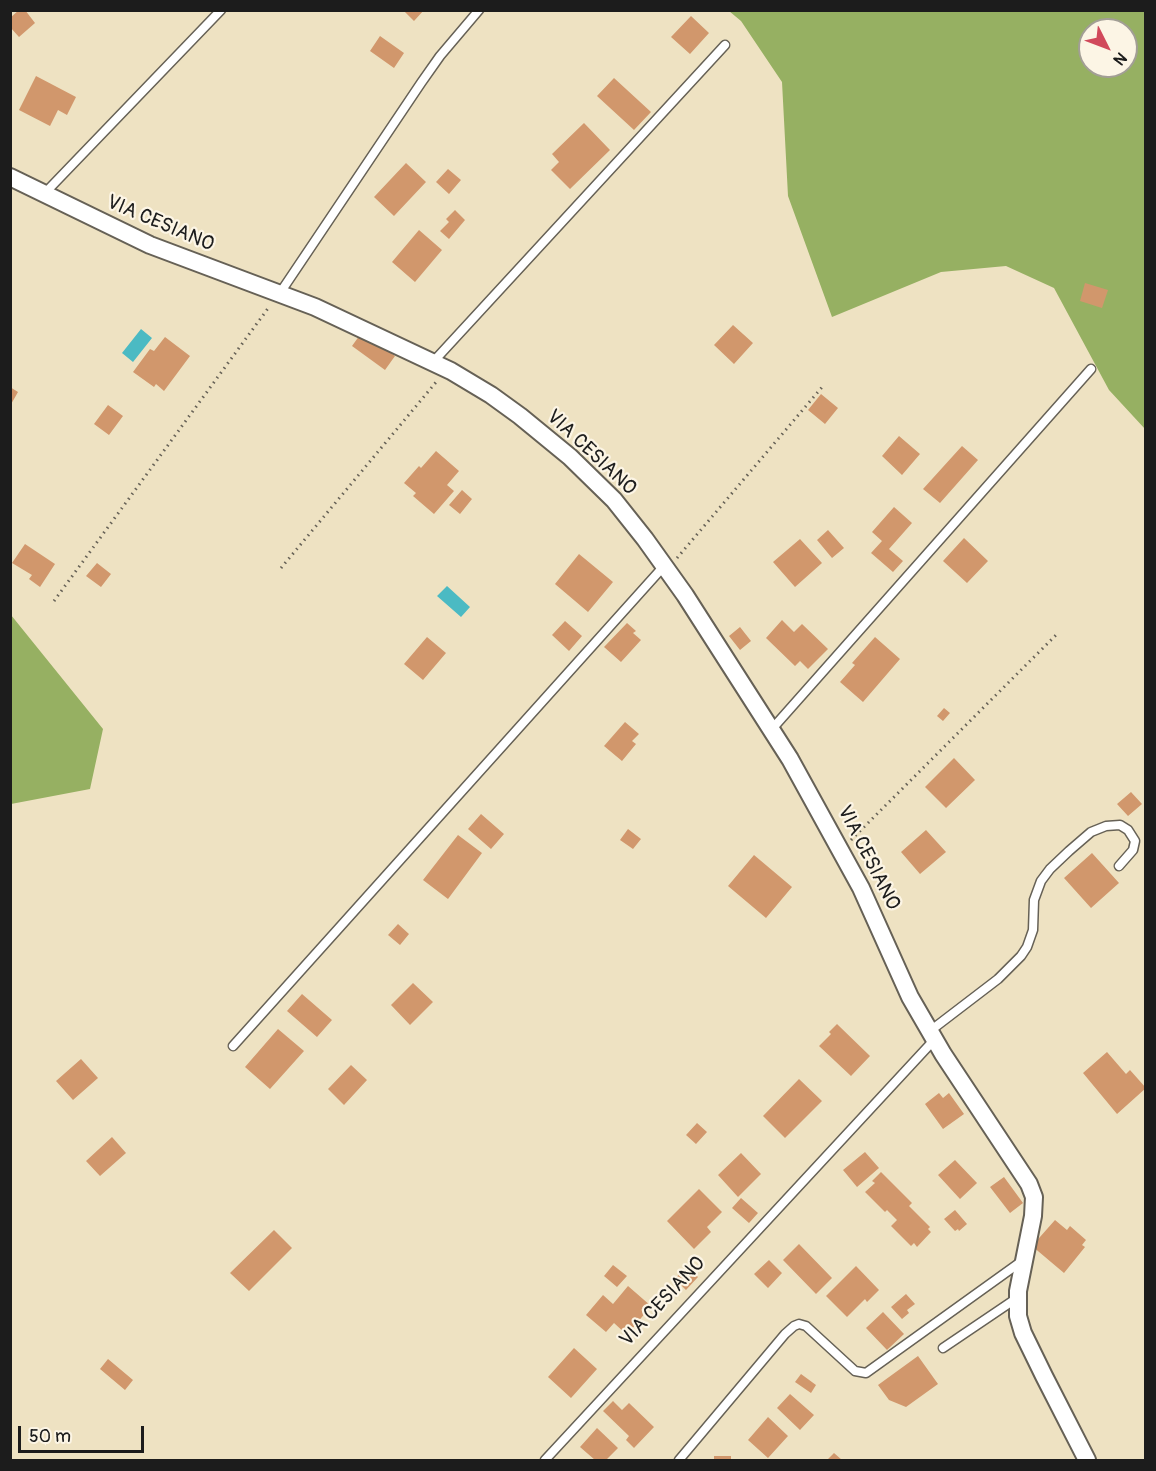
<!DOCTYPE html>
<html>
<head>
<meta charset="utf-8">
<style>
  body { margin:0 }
  #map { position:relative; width:1156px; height:1471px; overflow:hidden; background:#eee2c2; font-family:Pangolin,sans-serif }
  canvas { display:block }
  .frame { position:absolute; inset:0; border:12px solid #1c1c1c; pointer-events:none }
  .north { position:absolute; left:1078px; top:18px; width:60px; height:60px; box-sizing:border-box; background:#fcf5e5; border:2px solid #a29e95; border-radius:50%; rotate:132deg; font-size:16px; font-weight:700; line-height:24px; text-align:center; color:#1c1c1c }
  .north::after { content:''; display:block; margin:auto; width:21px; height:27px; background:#d1495b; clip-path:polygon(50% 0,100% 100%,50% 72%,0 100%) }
  .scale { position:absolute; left:18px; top:1426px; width:126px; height:27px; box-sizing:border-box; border:3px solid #1c1c1c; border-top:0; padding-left:8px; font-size:18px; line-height:21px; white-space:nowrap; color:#1c1c1c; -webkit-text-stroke:4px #fcf5e5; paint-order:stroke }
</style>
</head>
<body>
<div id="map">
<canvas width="1156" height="1471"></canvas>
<div class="frame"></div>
<div class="north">N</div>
<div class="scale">50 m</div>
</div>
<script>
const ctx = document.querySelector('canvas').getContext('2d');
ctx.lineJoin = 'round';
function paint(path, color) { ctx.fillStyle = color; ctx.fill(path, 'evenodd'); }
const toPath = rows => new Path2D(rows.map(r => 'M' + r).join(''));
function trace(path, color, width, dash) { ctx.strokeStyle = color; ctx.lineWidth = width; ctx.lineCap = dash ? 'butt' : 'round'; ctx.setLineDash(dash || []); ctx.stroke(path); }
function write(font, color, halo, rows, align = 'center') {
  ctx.font = font + ' Pangolin,sans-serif'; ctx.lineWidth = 4.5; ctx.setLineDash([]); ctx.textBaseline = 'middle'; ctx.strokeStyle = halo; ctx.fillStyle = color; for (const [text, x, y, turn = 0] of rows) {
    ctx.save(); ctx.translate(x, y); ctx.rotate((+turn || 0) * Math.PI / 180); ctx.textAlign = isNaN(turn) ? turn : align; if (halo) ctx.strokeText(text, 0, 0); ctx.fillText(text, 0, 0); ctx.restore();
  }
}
paint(toPath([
  [729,11,1145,11,1145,429,1109,390,1054,288,1006,266,941,272,832,317,788,196,782,82,741,21],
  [1090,30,1126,30,1126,66,1090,66],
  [11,615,103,729,90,789,11,804]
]), '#96b062');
paint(toPath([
  [141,329,152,338,133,362,122,353],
  [447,586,470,607,461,617,437,596]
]), '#4bbac3');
paint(toPath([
  [19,10,25,10,35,23,19,37,10,27,10,18],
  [403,10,424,10,414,21],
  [691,16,709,33,690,54,671,37],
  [380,36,404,53,394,68,370,51],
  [36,76,76,97,67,115,58,110,50,126,19,110],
  [614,78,651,112,634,130,597,96],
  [584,123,610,150,570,189,551,170,559,162,552,154],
  [406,163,426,182,394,216,374,197],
  [448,169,461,180,449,194,436,182],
  [455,210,465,220,449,239,440,231,449,222,446,219],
  [419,230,442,250,415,282,392,262],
  [1085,283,1108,290,1102,308,1080,301],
  [733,325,753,343,734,364,714,345],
  [362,332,395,356,385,370,352,346],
  [165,337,190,356,164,391,156,384,154,387,133,372,150,349,154,351],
  [10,387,18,392,10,406],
  [821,394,838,408,825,424,808,410],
  [108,405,123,416,109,435,94,424],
  [899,436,920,454,902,475,882,456],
  [962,446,978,460,940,503,923,489],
  [436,451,459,471,447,485,454,491,434,514,413,496,416,493,404,483,419,466,421,468],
  [462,490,472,499,460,514,449,505],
  [894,507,912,523,889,549,903,561,893,572,871,553,882,541,872,532],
  [828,530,844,548,832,558,817,540],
  [964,538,988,561,967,583,943,561],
  [800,539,822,563,795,587,773,562],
  [25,544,55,564,40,587,29,579,32,575,12,563],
  [579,554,613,582,588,612,555,584],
  [97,563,111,574,101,587,86,576],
  [782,620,794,632,802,624,828,649,808,669,800,661,795,666,766,638],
  [565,621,582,636,569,651,552,635],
  [627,623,636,631,633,633,641,640,621,662,604,647],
  [740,627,751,641,740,650,729,636],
  [427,637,446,653,423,680,404,664],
  [875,637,900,659,863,702,840,682,855,665,852,663],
  [944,708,950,713,943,721,937,716],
  [625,722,639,734,632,741,636,744,622,761,604,746],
  [954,758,975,780,946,808,925,787],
  [1131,792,1142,804,1128,816,1117,804],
  [481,814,504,834,491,849,468,829],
  [628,829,641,839,633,849,620,840],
  [926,830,946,852,920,874,901,852],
  [458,835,482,853,448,899,423,880],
  [1092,853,1119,883,1091,908,1064,878],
  [754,855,792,887,766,918,728,886],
  [398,924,409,934,400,945,388,935],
  [413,983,433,1002,410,1025,391,1005],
  [302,994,332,1020,317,1037,287,1011],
  [837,1024,870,1056,851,1076,819,1046,831,1034,829,1032],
  [278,1029,304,1051,270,1089,245,1067],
  [1107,1052,1126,1074,1130,1070,1146,1088,1117,1114,1083,1073],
  [81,1059,98,1078,73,1100,56,1081],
  [351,1065,367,1080,344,1105,328,1089],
  [799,1079,822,1101,785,1138,763,1116],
  [939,1093,943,1098,949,1093,964,1114,943,1129,925,1104],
  [697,1123,707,1132,696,1144,686,1135],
  [112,1137,126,1153,100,1176,86,1161],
  [865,1152,879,1168,857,1187,843,1170],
  [741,1153,761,1174,738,1197,718,1175],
  [955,1160,977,1183,960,1199,938,1175],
  [881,1172,912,1203,909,1206,930,1227,928,1229,931,1232,917,1247,914,1243,911,1246,891,1226,897,1220,887,1210,885,1212,865,1192,875,1183,872,1181],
  [1004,1177,1023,1203,1010,1213,990,1187],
  [699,1189,722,1212,707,1227,711,1232,694,1249,667,1221],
  [741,1198,758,1213,749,1223,732,1208],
  [955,1210,967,1224,959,1231,958,1229,955,1231,944,1219],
  [1055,1220,1067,1230,1070,1226,1086,1240,1082,1245,1085,1247,1064,1273,1032,1246],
  [274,1230,292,1248,249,1291,230,1273],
  [799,1244,832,1278,816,1294,783,1260],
  [769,1260,782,1273,768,1288,754,1274],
  [613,1265,627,1276,617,1287,604,1276],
  [686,1266,698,1277,686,1290,675,1279],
  [856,1266,879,1290,867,1302,865,1299,847,1317,826,1296],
  [628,1286,651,1306,627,1335,614,1323,606,1332,586,1315,603,1295,613,1304],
  [906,1294,915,1304,907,1310,909,1313,902,1319,891,1307],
  [883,1312,904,1334,887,1350,866,1328],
  [574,1348,597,1369,571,1398,548,1377],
  [918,1356,938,1384,906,1407,889,1400,878,1385],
  [108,1359,133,1380,125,1390,100,1369],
  [801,1374,816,1385,811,1393,795,1382],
  [790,1394,814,1415,800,1430,777,1408],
  [613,1401,622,1410,629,1403,654,1427,634,1448,626,1440,629,1436,603,1411],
  [768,1417,788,1436,768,1458,748,1440],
  [597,1428,618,1448,606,1460,595,1460,580,1447],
  [834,1453,842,1460,827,1460],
  [714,1456,731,1456,731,1460,714,1460]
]), '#d1976c');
const lane = toPath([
  [44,194,221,10],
  [280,293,421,83,440,56,479,10],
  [433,362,725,45],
  [772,729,1091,369],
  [930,1031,998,979,1021,956,1027,947,1033,930,1034,900,1041,881,1050,869,1069,851,1091,832,1106,826,1120,825,1128,830,1135,841,1133,850,1119,866],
  [233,1046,664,566],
  [943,1348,1017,1298],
  [545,1460,935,1039],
  [679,1460,785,1334,794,1326,799,1324,806,1326,855,1371,866,1373,1022,1261]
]);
const street = toPath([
  [10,177,150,245,315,307,451,371,491,395,520,416,570,457,614,500,645,539,685,595,790,759,861,888,910,997,943,1054,1029,1184,1034,1197,1033,1216,1018,1291,1018,1316,1023,1333,1044,1376,1087,1460]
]);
trace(lane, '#666156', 11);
trace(street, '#666156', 20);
trace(toPath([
  [677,558,823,386],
  [281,568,437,381],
  [54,601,269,307],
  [851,840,1058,633]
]), '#666156', 3, [1.5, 4.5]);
trace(lane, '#fff', 8);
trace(street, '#fff', 16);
write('20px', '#1c1c1c', '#fcf5e5', [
  ["VIA CESIANO",160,224,23],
  ["VIA CESIANO",591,453,43],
  ["VIA CESIANO",868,858,63],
  ["VIA CESIANO",663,1302,-47]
]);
</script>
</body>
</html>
